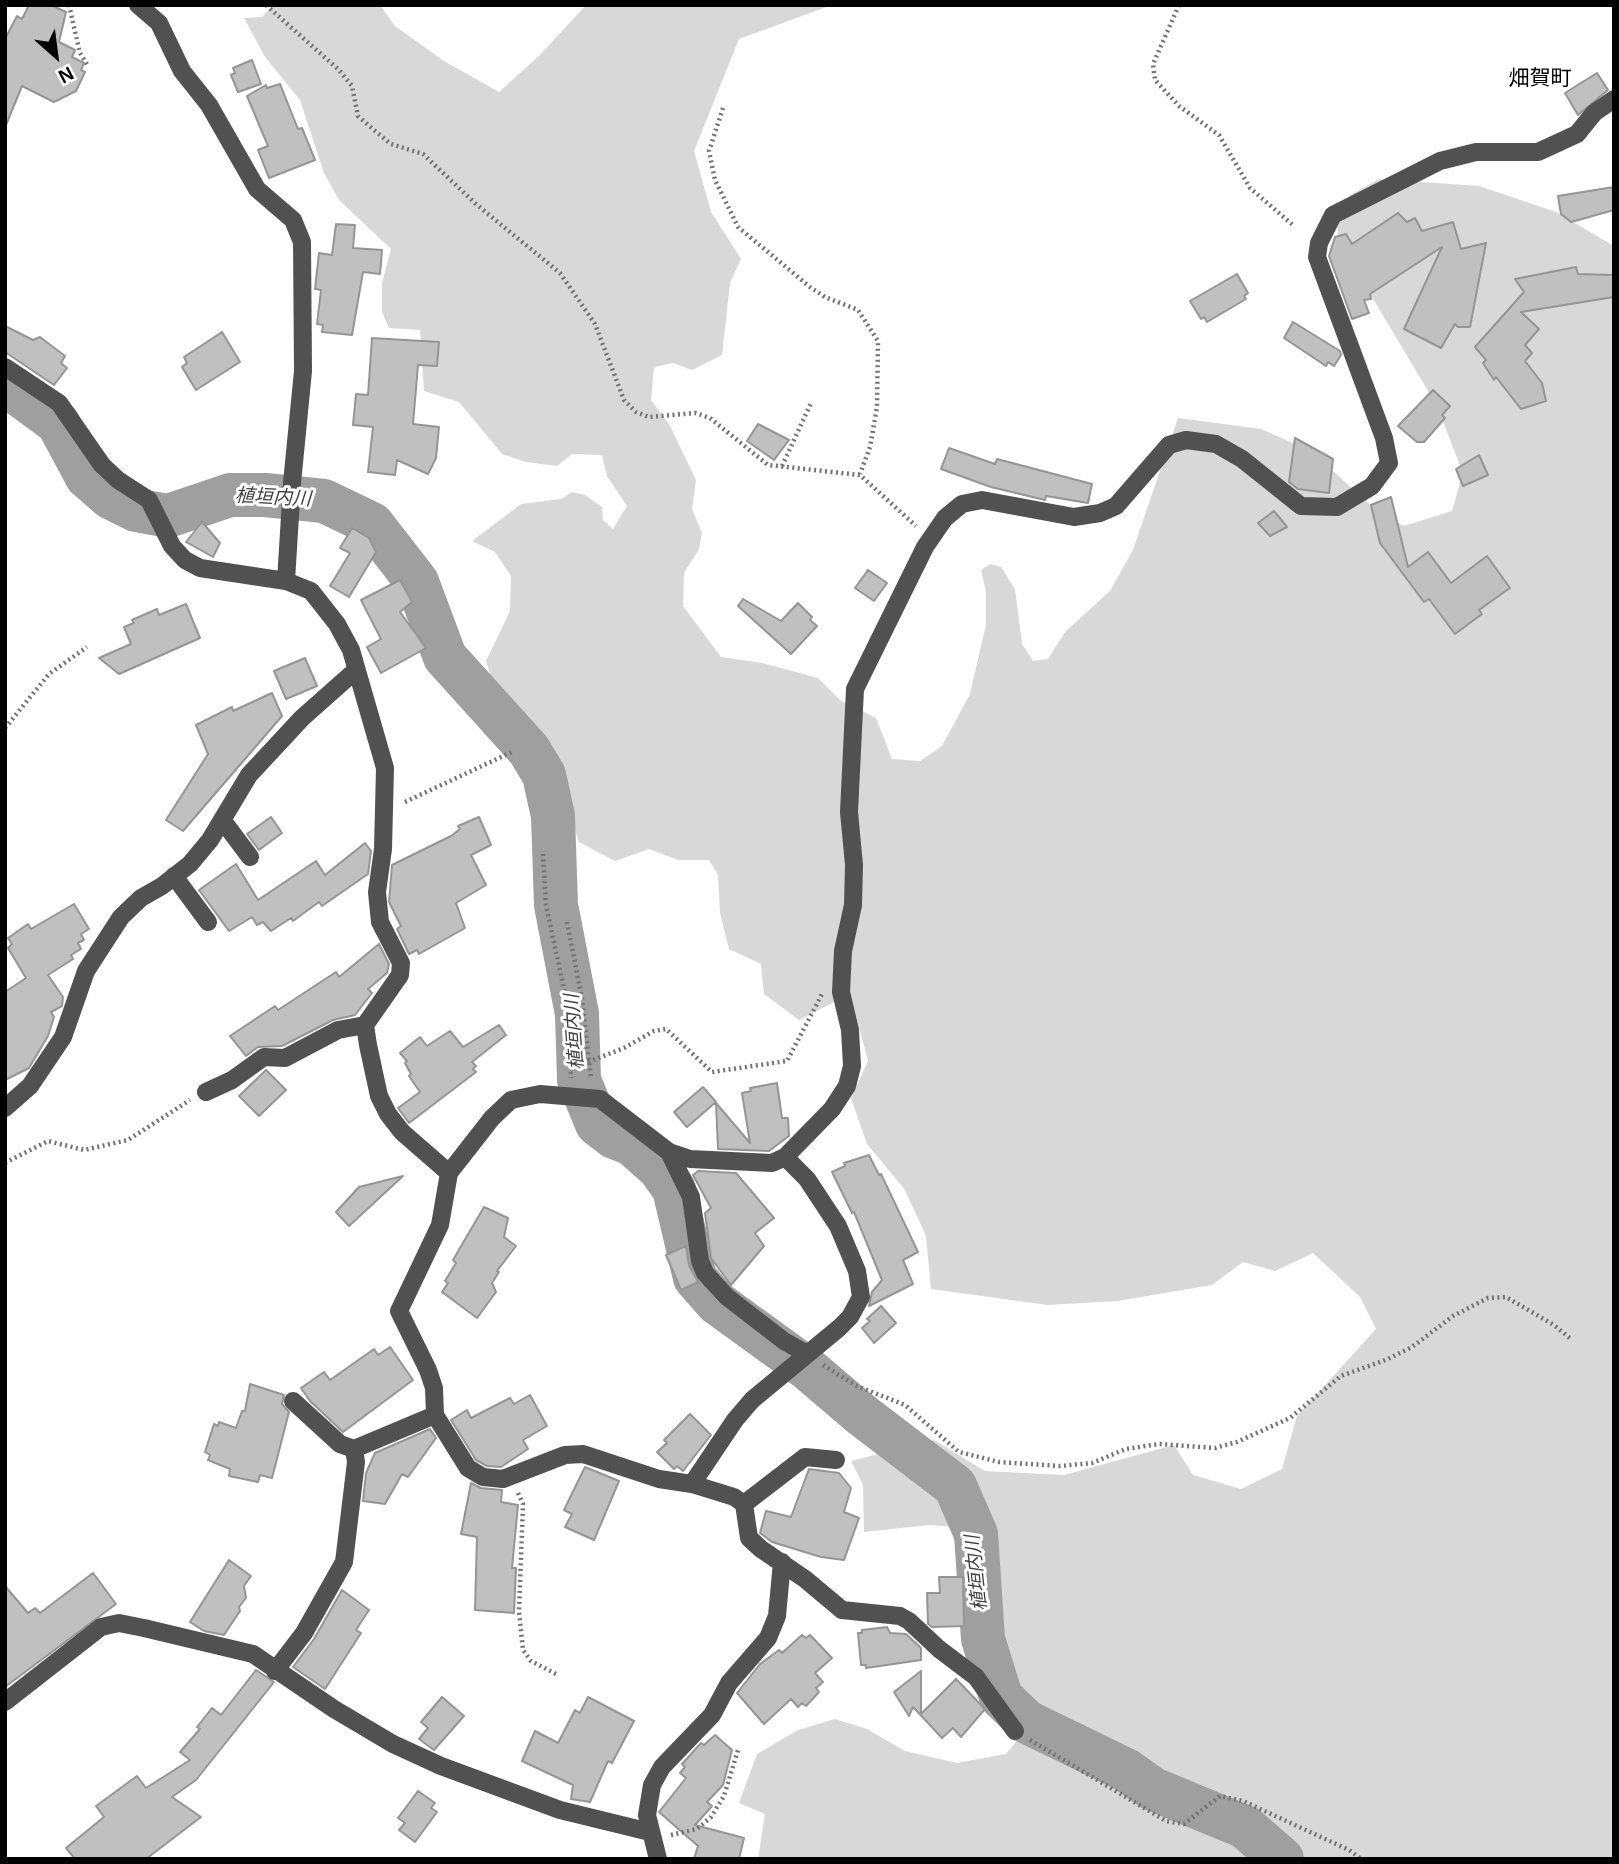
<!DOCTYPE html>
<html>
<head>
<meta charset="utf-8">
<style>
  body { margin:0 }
  #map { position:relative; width:1619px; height:1864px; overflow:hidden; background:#fff; font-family:Arial,sans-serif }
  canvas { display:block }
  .frame { position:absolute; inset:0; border:7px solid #000; pointer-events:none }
  .north { position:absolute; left:21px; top:21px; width:70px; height:70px; -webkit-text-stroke:5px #fff; paint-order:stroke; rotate:152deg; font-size:19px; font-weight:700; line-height:28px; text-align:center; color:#000 }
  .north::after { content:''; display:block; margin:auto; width:24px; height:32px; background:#000; clip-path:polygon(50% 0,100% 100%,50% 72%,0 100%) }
</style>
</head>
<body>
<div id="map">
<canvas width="1619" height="1864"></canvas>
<div class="frame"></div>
<div class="north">N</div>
</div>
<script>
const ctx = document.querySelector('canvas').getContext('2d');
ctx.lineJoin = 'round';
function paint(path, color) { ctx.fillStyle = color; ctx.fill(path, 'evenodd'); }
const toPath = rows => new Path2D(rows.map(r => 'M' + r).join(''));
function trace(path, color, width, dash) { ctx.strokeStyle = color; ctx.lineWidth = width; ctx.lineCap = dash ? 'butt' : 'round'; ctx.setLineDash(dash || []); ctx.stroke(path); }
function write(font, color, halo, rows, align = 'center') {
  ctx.font = font + ' Arial,"Noto Sans JP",sans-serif'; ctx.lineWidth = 6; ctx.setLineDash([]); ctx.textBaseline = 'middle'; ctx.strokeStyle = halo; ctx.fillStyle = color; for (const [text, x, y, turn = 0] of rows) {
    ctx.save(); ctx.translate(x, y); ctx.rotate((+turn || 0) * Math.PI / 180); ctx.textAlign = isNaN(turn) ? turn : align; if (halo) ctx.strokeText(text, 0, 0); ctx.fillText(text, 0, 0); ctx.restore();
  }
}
paint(toPath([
  [273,5,380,5,395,26,444,61,499,92,540,55,586,5,832,5,739,39,694,151,711,212,741,259,730,283,722,355,692,370,673,363,654,367,651,400,669,424,696,480,692,509,702,533,699,549,684,573,683,606,721,657,762,663,818,678,840,700,876,718,892,759,920,761,942,746,970,694,986,625,986,591,981,570,990,564,1001,567,1015,589,1022,644,1033,661,1048,659,1065,632,1110,591,1133,550,1178,418,1261,429,1311,451,1376,510,1404,526,1452,511,1463,473,1437,406,1338,240,1337,216,1350,195,1379,179,1479,186,1556,212,1614,246,1614,1859,758,1859,765,1814,739,1803,757,1754,798,1730,835,1719,867,1729,905,1751,957,1763,1006,1754,1033,1721,1015,1703,1000,1670,993,1637,993,1593,987,1529,929,1525,864,1532,863,1485,851,1461,934,1440,985,1471,1064,1475,1174,1445,1193,1475,1241,1489,1282,1469,1297,1416,1376,1329,1360,1297,1313,1253,1275,1271,1243,1262,1212,1285,1117,1301,1048,1305,931,1289,926,1236,905,1190,867,1144,851,1098,868,1061,850,994,799,1020,764,994,761,964,729,949,720,913,718,875,709,860,678,860,649,849,615,861,579,842,565,798,563,770,551,748,494,687,486,661,510,611,511,576,495,552,472,541,521,504,561,499,572,492,585,495,602,507,603,520,613,529,627,506,607,476,602,455,572,454,557,466,526,462,502,454,459,402,424,391,420,330,389,328,382,312,382,283,391,249,339,200,324,173,300,100,265,57,244,18,262,17]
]), '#d8d8d8');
trace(toPath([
  [5,384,58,423,87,477,110,497,136,510,168,516,230,495,265,495,324,501,372,524,417,582,445,657,529,750,544,775,553,816,556,905,577,1014,579,1080,597,1124,614,1137,632,1144,659,1168,674,1189,695,1278,717,1303,808,1369,862,1415,955,1486,976,1534,983,1639,1001,1697,1027,1722,1126,1770,1153,1789,1245,1827,1282,1859]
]), '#9f9f9f', 44);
const building = toPath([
  [29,5,51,5,66,12,59,42,75,50,72,57,84,63,81,70,85,72,76,91,54,102,22,86,6,125,5,39,17,16,22,19,29,5],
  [252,60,261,84,238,92,231,75,235,73,233,68,252,60],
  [1597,73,1608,90,1578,115,1565,93,1597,73],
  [280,84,298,129,302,128,315,160,269,178,258,150,268,146,247,96,266,85,267,88,280,84],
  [1614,187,1614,210,1571,222,1561,214,1558,196,1614,187],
  [1398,213,1407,222,1415,218,1422,231,1453,222,1461,249,1486,243,1470,327,1458,327,1455,324,1441,348,1404,329,1442,247,1370,294,1371,299,1364,300,1369,313,1352,319,1329,256,1335,237,1346,234,1352,244,1398,213],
  [336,224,355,225,353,248,382,250,380,274,363,272,352,335,322,332,323,325,317,324,321,290,315,289,319,253,332,255,336,224],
  [1576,267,1578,274,1614,275,1614,297,1521,312,1539,329,1525,345,1532,353,1525,361,1542,383,1546,401,1521,409,1496,377,1494,380,1483,363,1486,360,1475,347,1524,292,1515,279,1576,267],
  [1237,274,1248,293,1244,296,1246,299,1207,322,1204,317,1201,319,1190,301,1237,274],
  [1293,322,1340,351,1341,355,1334,366,1328,362,1326,366,1284,338,1293,322],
  [5,326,33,340,40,337,65,356,61,363,67,368,54,385,5,352,5,326],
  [222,332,240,362,196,390,182,367,187,363,184,357,222,332],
  [372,338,439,342,437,366,418,365,413,424,439,427,436,458,428,474,397,460,395,475,368,472,373,427,353,425,356,394,368,395,372,338],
  [1433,390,1450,406,1442,415,1445,418,1424,442,1417,442,1398,426,1433,390],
  [758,424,789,440,774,460,747,441,758,424],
  [1295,438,1333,459,1329,493,1298,489,1289,482,1295,438],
  [949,448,995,464,997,459,1092,484,1088,503,1046,496,1045,500,991,487,941,469,949,448],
  [1479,455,1488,475,1463,486,1456,469,1479,455],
  [1391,497,1408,567,1428,552,1451,583,1487,556,1510,588,1479,610,1482,614,1455,634,1429,599,1424,602,1380,543,1371,505,1391,497],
  [1274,511,1287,527,1270,536,1258,523,1274,511],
  [202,522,220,543,213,557,186,542,202,522],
  [352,528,369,538,376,552,349,597,330,586,350,553,340,548,352,528],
  [868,570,887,583,874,601,855,588,868,570],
  [400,580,412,602,400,612,426,648,381,673,367,647,381,639,361,600,400,580],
  [743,599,781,621,798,603,812,617,810,620,817,626,791,654,738,606,743,599],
  [186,604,200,638,119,674,99,658,131,644,124,627,134,623,132,620,157,609,159,615,186,604],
  [305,658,317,686,286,699,274,671,305,658],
  [272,693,282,716,183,831,166,820,208,754,196,725,232,707,233,711,272,693],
  [271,817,282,833,259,850,247,834,271,817],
  [479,817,491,845,471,855,486,885,456,903,465,928,419,954,417,950,409,954,397,929,401,926,389,902,392,865,451,836,460,829,458,826,479,817],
  [365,843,371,851,368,874,322,906,319,902,293,921,291,918,271,931,263,922,257,925,252,917,229,931,199,890,236,864,258,900,316,861,325,875,365,843],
  [74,904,89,929,81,934,84,940,78,943,81,949,71,955,73,959,48,975,63,997,62,1006,51,1012,54,1017,48,1036,29,1068,5,1080,5,992,26,978,8,948,12,944,8,938,28,924,31,929,74,904],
  [379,944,389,964,387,973,368,989,372,993,355,1015,333,1020,282,1046,258,1047,246,1056,230,1036,275,1006,278,1010,336,972,339,977,379,944],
  [499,1025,506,1035,472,1062,476,1066,473,1069,476,1072,409,1123,398,1108,420,1092,409,1076,411,1074,405,1063,407,1061,400,1053,420,1037,427,1046,450,1031,463,1047,499,1025],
  [266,1070,286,1090,259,1116,239,1096,266,1070],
  [777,1083,782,1118,788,1118,789,1136,769,1151,718,1149,716,1103,750,1143,742,1093,751,1091,750,1088,777,1083],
  [703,1087,716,1102,687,1127,674,1112,703,1087],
  [869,1155,879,1175,881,1174,918,1252,903,1260,913,1284,869,1306,872,1292,882,1280,854,1212,852,1213,832,1172,845,1166,844,1163,869,1155],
  [698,1171,736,1173,774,1218,755,1233,764,1246,731,1285,711,1258,705,1213,711,1208,693,1175,698,1171],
  [403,1176,349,1226,336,1212,359,1187,403,1176],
  [484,1207,508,1218,504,1237,516,1246,497,1271,499,1272,492,1283,496,1292,477,1318,442,1292,448,1283,445,1281,456,1263,453,1260,484,1207],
  [686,1246,689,1265,698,1282,681,1290,666,1255,686,1246],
  [881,1306,896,1323,874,1343,862,1328,870,1321,867,1319,881,1306],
  [390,1347,413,1380,343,1432,310,1401,301,1388,324,1372,330,1380,374,1349,378,1355,390,1347],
  [250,1384,284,1395,282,1404,289,1412,272,1478,260,1475,258,1482,229,1476,230,1469,208,1460,210,1455,205,1452,214,1424,218,1426,219,1422,236,1428,242,1411,245,1411,250,1384],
  [530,1395,547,1426,523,1440,528,1449,501,1467,487,1466,476,1460,451,1420,467,1410,471,1418,510,1398,514,1404,530,1395],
  [690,1414,711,1435,683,1471,677,1466,674,1469,657,1452,667,1443,664,1440,690,1414],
  [430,1429,436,1438,408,1477,402,1474,385,1504,363,1501,366,1473,375,1453,430,1429],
  [585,1467,619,1481,594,1540,565,1527,572,1514,564,1510,585,1467],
  [809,1469,839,1473,851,1488,844,1512,859,1518,844,1560,821,1557,772,1542,760,1533,766,1511,791,1517,809,1469],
  [471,1483,481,1488,502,1490,501,1502,518,1505,512,1568,516,1568,514,1613,475,1610,477,1537,461,1534,471,1483],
  [229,1560,251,1576,244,1586,246,1598,239,1607,240,1611,224,1635,204,1631,190,1622,229,1560],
  [93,1573,116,1604,5,1687,5,1586,28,1613,35,1608,40,1613,93,1573],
  [939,1577,963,1577,964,1626,932,1627,928,1624,927,1593,940,1593,939,1577],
  [342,1590,369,1610,356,1630,361,1633,325,1689,293,1667,314,1639,342,1590],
  [887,1627,890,1633,906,1634,921,1648,921,1660,866,1668,866,1665,861,1665,858,1633,862,1633,862,1630,887,1627],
  [802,1635,806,1638,810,1635,832,1658,815,1673,823,1682,816,1688,819,1692,806,1706,802,1703,798,1707,791,1699,764,1724,737,1693,760,1664,779,1650,782,1653,802,1635],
  [256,1670,274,1682,196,1780,172,1797,201,1817,146,1859,75,1859,66,1848,104,1817,96,1806,137,1776,146,1788,190,1760,180,1752,200,1729,197,1727,212,1708,221,1715,256,1670],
  [921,1671,921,1714,956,1679,985,1709,961,1737,953,1728,942,1738,913,1707,909,1716,894,1692,921,1671],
  [442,1697,464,1716,434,1750,419,1739,428,1728,421,1722,442,1697],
  [588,1697,634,1721,612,1763,608,1761,590,1802,571,1799,573,1785,522,1761,535,1731,558,1743,575,1710,580,1713,588,1697],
  [715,1735,732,1750,723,1785,707,1802,712,1806,695,1825,744,1838,739,1859,694,1859,698,1846,659,1812,686,1778,680,1773,685,1767,682,1764,701,1743,704,1745,715,1735],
  [418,1791,435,1803,431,1808,437,1812,415,1842,399,1830,405,1823,398,1818,418,1791]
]);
paint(building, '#c0c0c0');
trace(building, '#959595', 2);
trace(toPath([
  [69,5,80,53,88,66],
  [266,5,339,70,352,86,358,116,374,130,391,144,423,154,476,204,560,273,595,324,624,400,636,412,649,417,696,413,710,418,768,465,860,475,916,526],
  [1179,5,1153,64,1155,80,1179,106,1219,135,1250,188,1294,226],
  [723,108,709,151,715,180,738,227,810,287,825,297,858,310,878,341,877,407,870,447,860,474],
  [782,466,811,403],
  [5,728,49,674,87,647],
  [405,802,514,751],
  [543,854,546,905,567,1003,571,1078],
  [567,922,582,999,591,1079],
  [588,1062,624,1048,654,1031,666,1029,712,1072,787,1061,822,994],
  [5,1163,48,1141,84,1150,128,1140,190,1100],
  [823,1365,857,1386,905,1405,959,1452,999,1462,1060,1466,1092,1463,1126,1449,1159,1444,1215,1448,1237,1442,1290,1418,1341,1376,1388,1359,1412,1347,1453,1316,1488,1298,1506,1297,1554,1325,1571,1339],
  [518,1493,523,1504,519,1611,523,1650,531,1661,558,1675],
  [1030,1740,1166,1821,1184,1824,1220,1796,1243,1801,1269,1813,1349,1850,1361,1859],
  [671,1835,697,1829,711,1817,724,1796,738,1750]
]), '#737373', 4.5, [2, 3.5]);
trace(toPath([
  [138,5,159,23,182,71,209,105,257,189,293,220,302,242,303,371,292,483,286,581],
  [5,367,59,403,102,465,118,480,149,500,172,546,185,560,200,568,286,581,311,591,337,624,351,650,385,768,383,849,377,892,380,922,401,963,400,975,365,1025,368,1045,379,1096,388,1114,402,1132,449,1173,440,1225,399,1311,428,1370,434,1388,435,1415,468,1468,483,1477,503,1479,565,1455,583,1454,659,1479,692,1484,734,1497,744,1504,749,1538,761,1549,805,1579,842,1610,900,1616,909,1621,939,1649,976,1677,1015,1731],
  [223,821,250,857],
  [174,876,208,922],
  [206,1092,232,1080,264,1057,285,1058,338,1030,365,1025],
  [5,1108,30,1086,63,1037,86,971,121,917,141,898,162,886,190,864,210,840,249,775,302,718,355,671],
  [669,1152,691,1197,700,1261,705,1273,727,1297,784,1341,807,1354],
  [449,1173,492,1118,511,1100,540,1094,600,1099,669,1152,690,1159,772,1163,785,1157],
  [293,1401,340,1444,354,1449,435,1415],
  [692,1484,735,1420,752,1400,839,1328,850,1317,861,1297,857,1271,838,1226,807,1179,785,1157,832,1109,847,1086,852,1066,850,1030,841,992,843,951,853,905,854,865,849,812,855,689,925,547,945,518,962,504,982,500,1074,517,1100,513,1116,506,1169,445,1186,440,1216,444,1242,459,1301,506,1337,507,1372,486,1389,463,1384,438,1317,257,1319,243,1333,215,1440,161,1476,152,1538,152,1577,134,1594,113,1614,99],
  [744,1504,805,1457,836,1460],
  [275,1671,304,1633,344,1562,356,1462,354,1449],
  [5,1702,101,1627,119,1623,144,1628,253,1654,334,1709,393,1744,441,1766,560,1810,650,1832],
  [658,1859,647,1815,652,1785,662,1767,712,1715,729,1683,768,1638,777,1616,782,1562]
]), '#515151', 18);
write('italic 19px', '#404040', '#fff', [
  ["植垣内川",273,498,3],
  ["植垣内川",575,1032,-94],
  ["植垣内川",977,1573,-96]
]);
write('21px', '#000', '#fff', [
  ["畑賀町",1540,79]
]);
</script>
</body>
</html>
